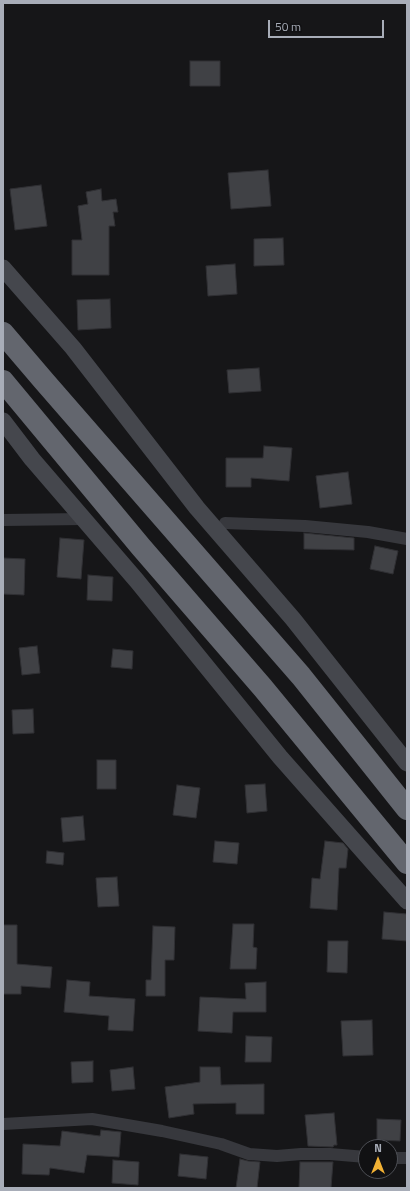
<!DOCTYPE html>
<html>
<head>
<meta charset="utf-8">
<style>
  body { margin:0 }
  #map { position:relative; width:410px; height:1191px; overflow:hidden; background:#161618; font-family:"Titillium Web",sans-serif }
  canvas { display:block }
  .frame { position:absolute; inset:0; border:4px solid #a8adb8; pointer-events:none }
  .north { position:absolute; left:358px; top:1139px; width:40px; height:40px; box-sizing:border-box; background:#111113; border:1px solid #4d4f55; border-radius:50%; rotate:0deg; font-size:11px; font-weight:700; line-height:16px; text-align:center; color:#a8adb8 }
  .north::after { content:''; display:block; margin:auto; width:14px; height:18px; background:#f2b134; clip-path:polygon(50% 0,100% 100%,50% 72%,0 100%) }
  .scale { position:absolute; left:268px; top:20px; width:116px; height:18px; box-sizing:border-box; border:2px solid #a8adb8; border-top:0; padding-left:5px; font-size:12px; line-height:14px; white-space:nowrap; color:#a8adb8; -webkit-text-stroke:3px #111113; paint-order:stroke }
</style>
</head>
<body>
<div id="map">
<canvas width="410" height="1191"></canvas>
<div class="frame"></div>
<div class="north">N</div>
<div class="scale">50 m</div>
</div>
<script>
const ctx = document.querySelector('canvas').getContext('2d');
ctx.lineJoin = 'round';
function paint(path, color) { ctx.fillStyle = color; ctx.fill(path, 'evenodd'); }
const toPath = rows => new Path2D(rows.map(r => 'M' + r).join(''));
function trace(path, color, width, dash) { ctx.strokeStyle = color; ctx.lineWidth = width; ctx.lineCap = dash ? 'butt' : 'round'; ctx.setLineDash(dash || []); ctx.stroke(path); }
const building = toPath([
  [190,61,220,61,220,86,190,86,190,61],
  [268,170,271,206,231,209,228,173,268,170],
  [41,185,47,226,15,230,10,189,41,185],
  [101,189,102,201,116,199,118,212,113,212,115,226,109,226,109,275,72,275,72,240,82,240,78,206,88,204,86,192,101,189],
  [283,238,284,265,254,266,254,239,283,238],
  [235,264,237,294,208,296,206,266,235,264],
  [110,299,111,328,78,330,77,300,110,299],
  [259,368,261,391,229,393,227,370,259,368],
  [264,446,292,448,289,481,251,478,251,487,226,487,226,458,263,458,264,446],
  [348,472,352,504,320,508,316,476,348,472],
  [304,533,354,538,354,550,304,549,304,533],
  [60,538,84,540,81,579,57,577,60,538],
  [375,546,398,551,393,574,370,569,375,546],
  [3,558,25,559,24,595,3,594,3,558],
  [88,575,113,577,112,601,87,600,88,575],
  [37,646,40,673,22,675,19,648,37,646],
  [113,649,133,651,132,669,111,667,113,649],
  [33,709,34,733,13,734,12,710,33,709],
  [97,760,116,760,116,789,97,789,97,760],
  [265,784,267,811,247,813,245,785,265,784],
  [177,785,200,788,196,818,173,815,177,785],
  [83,816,85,840,63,842,61,818,83,816],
  [215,841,239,843,237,864,213,862,215,841],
  [325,841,343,843,348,849,346,868,339,868,337,910,310,908,312,878,320,879,325,841],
  [47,851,64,853,63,865,46,863,47,851],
  [117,877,119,906,98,907,96,878,117,877],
  [384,912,407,914,407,941,382,939,384,912],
  [233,924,254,924,253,947,257,948,256,969,230,969,233,924],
  [3,925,17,925,17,964,52,967,50,988,21,986,21,994,3,994,3,925],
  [153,926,175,927,174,960,165,960,165,996,146,996,146,980,151,980,153,926],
  [328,941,348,941,347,973,327,972,328,941],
  [67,980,90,982,89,996,135,999,133,1031,108,1030,109,1016,64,1012,67,980],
  [266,982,266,1012,233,1012,232,1033,198,1031,200,997,246,999,245,983,266,982],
  [372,1020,373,1055,343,1056,341,1021,372,1020],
  [246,1036,272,1037,271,1062,245,1062,246,1036],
  [93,1061,93,1082,72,1083,71,1062,93,1061],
  [133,1067,135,1089,112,1091,110,1070,133,1067],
  [200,1067,220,1067,221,1085,264,1084,264,1114,236,1114,236,1103,193,1104,194,1114,169,1118,165,1087,200,1082,200,1067],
  [334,1113,337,1145,334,1145,333,1147,308,1146,305,1115,334,1113],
  [377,1119,401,1120,400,1141,377,1140,377,1119],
  [101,1130,121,1132,119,1157,87,1155,84,1173,50,1168,49,1175,22,1174,23,1144,60,1146,62,1131,100,1136,101,1130],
  [180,1154,208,1157,206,1179,178,1176,180,1154],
  [240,1159,248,1161,260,1162,257,1188,236,1188,240,1159],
  [113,1160,139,1162,138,1185,112,1183,113,1160],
  [300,1162,333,1162,331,1188,299,1188,300,1162]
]);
paint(building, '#404145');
trace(building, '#303034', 1);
trace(toPath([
  [3,520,84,519],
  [225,523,305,526,368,532,407,539],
  [3,1124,92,1119,162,1131,221,1144,249,1154,277,1156,301,1154,330,1154,366,1157],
  [390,1158,407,1158]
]), '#37383d', 12);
trace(toPath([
  [3,268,73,348,197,508,293,619,407,763],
  [3,421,32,459,137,581,280,757,407,901]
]), '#45474d', 17);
trace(toPath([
  [3,333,44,381,301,676,407,809],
  [3,381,141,547,263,688,407,863]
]), '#63666e', 22);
</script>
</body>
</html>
